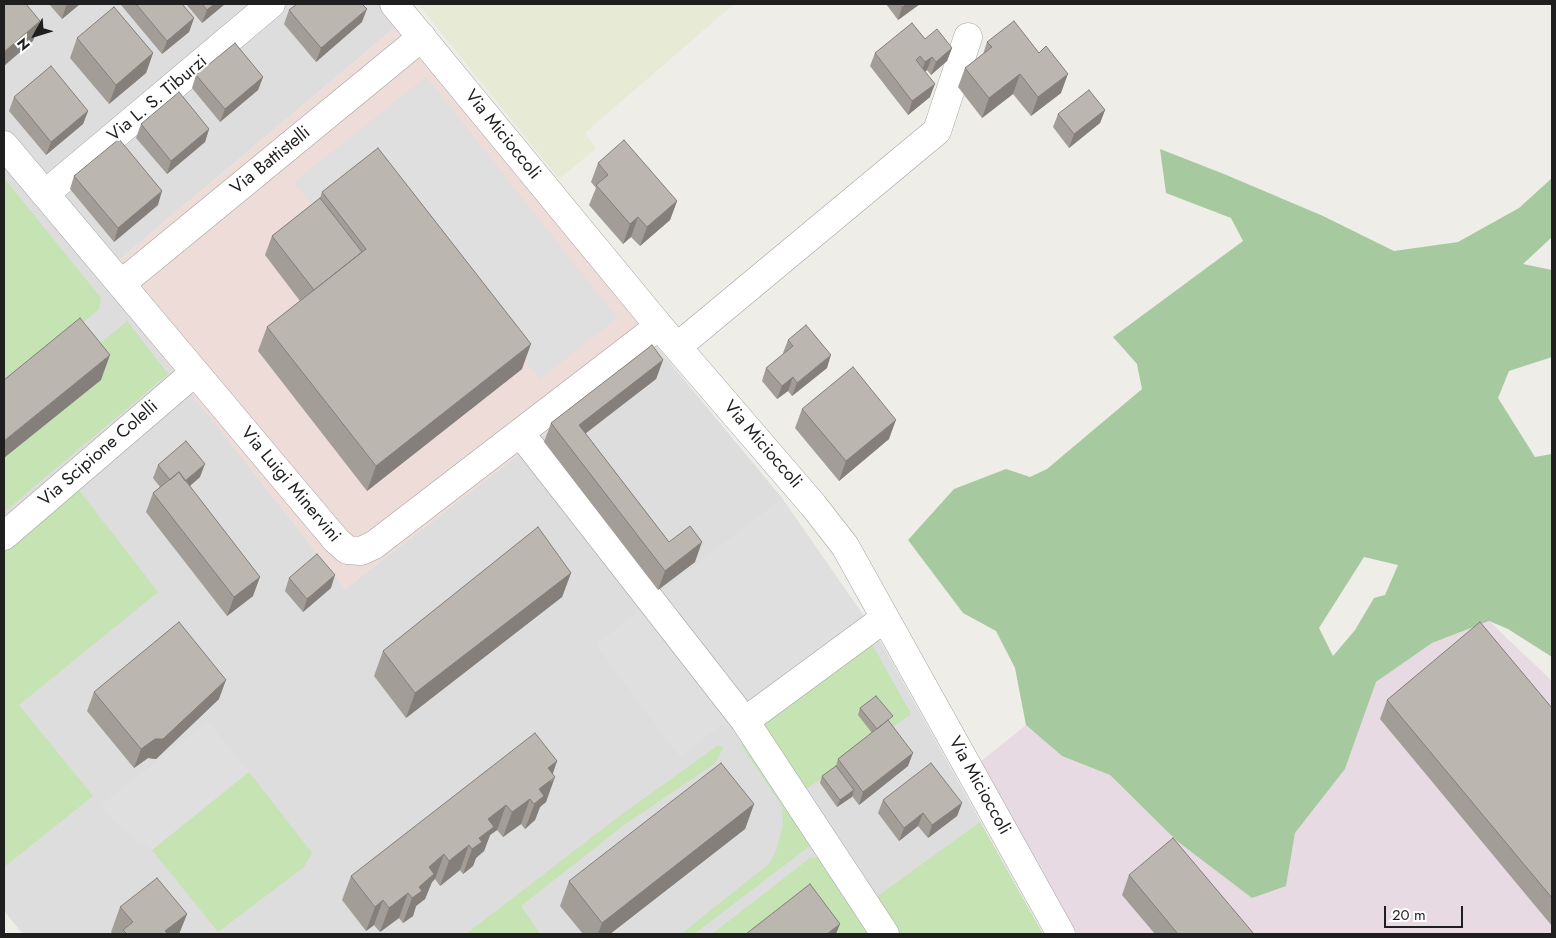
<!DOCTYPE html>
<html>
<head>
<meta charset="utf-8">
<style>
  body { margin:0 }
  #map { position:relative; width:1556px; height:938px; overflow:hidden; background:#efede7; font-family:Jost,sans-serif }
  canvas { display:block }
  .frame { position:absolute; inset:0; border:5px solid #1f1f1f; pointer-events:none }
  .north { position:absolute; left:10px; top:10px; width:50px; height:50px; -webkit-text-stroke:4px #fff; paint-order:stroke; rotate:231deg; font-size:14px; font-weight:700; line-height:20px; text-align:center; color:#1f1f1f }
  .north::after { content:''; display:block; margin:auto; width:18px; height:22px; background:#1f1f1f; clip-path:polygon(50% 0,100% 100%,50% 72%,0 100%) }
  .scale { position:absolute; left:1384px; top:906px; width:79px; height:22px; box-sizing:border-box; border:2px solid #1f1f1f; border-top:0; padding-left:6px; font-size:15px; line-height:18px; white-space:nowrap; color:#1f1f1f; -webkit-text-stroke:4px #fff; paint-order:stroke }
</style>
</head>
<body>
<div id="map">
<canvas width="1556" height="938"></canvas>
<div class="frame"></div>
<div class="north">N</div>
<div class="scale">20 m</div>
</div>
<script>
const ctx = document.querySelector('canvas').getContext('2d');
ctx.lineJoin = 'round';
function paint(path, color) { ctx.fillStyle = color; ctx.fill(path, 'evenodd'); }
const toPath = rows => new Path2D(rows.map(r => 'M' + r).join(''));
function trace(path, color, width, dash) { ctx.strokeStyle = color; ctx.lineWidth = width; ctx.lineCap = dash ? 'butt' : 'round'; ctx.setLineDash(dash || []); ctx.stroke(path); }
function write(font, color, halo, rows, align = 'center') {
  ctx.font = font + ' Jost,sans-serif'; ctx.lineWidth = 4.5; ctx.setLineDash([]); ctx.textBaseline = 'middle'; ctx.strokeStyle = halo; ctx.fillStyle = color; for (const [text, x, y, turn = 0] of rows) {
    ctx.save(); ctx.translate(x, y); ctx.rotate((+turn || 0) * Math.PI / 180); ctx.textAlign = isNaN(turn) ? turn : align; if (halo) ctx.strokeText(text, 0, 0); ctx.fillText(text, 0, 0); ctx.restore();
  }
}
paint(toPath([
  [4,4,380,4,398,25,100,276,345,589,657,347,782,498,883,646,1043,934,23,934,4,911]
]), '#ddd');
paint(toPath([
  [398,25,657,347,345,589,99,277]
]), '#eedcd8');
paint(toPath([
  [1489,621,1552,681,1552,934,1077,934,980,762,1026,725,1062,756,1110,775,1135,800,1233,884,1286,886,1295,833,1345,769,1376,682,1432,643]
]), '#e7dae3');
paint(toPath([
  [418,4,734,4,585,133,596,149,559,179]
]), '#e7ebd5');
paint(toPath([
  [4,178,101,298,99,309,4,389],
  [127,321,168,374,4,512,4,458,100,380,83,358],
  [75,485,158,592,19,705,93,796,4,867,4,545],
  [868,637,911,714,801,793,753,723],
  [747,739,811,845,694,934,681,934,770,863,776,851,783,825,782,806,741,745],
  [717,746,724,747,714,764,624,825,521,906,540,934,466,934,617,818],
  [249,772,312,853,304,867,218,932,152,850],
  [980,822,1043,934,896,934,874,899],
  [810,858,827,858,874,934,712,934]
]), '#c5e3b3');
paint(toPath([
  [1160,149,1224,174,1323,216,1394,251,1458,242,1519,208,1552,178,1552,237,1523,264,1552,270,1552,357,1509,371,1498,398,1535,457,1552,454,1552,657,1508,629,1489,621,1432,643,1376,682,1345,769,1295,833,1286,886,1252,898,1177,841,1110,775,1062,756,1026,725,1015,668,996,631,963,613,908,540,954,489,1006,469,1030,477,1047,469,1142,389,1137,364,1113,337,1243,241,1231,218,1166,193],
  [1364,557,1398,565,1385,595,1374,598,1355,630,1333,656,1319,628]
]), '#a7c9a0');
paint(toPath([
  [426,77,617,318,540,379,370,164,314,208,294,182],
  [782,498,864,616,745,709,658,594],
  [642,607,730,719,680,757,596,645],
  [208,721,249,772,152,850,144,841,140,844,129,832,119,827,101,805]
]), '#dfdfdf');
const minor = toPath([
  [394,4,659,326,813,505,845,546,1061,934],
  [4,145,336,540,347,550,361,551,374,545,659,326],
  [45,194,271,4],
  [121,284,422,37],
  [677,347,937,131,968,37],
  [521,434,745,721,885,934],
  [4,536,195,372],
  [745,721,885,618]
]);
trace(minor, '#a3a3a3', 29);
trace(minor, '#fff', 28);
paint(toPath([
  [49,4,80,4,62,19],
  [121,4,182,4,194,18,189,32,162,54,121,5],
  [186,4,225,4,202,23],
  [886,4,920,4,898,20],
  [289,10,362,22,316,62,284,24],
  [77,38,153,53,146,73,109,104,70,58],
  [925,39,952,48,947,61,931,75,927,70,925,72,930,97,908,115,870,66,875,53],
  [987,42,1061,93,1031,116,1013,94,982,118,958,87,965,68,983,54],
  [196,75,263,77,258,90,220,122,192,88],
  [14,97,88,111,83,124,46,155,9,111],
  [1105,110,1100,123,1069,148,1053,127,1058,114],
  [141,124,209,129,205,142,167,174,136,138],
  [598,163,677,201,670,220,640,246,631,237,623,244,589,205,596,188,591,182],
  [74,176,158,205,114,242,70,189],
  [322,192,522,369,367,491,258,351,267,327,300,301,265,255,272,236,320,198],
  [788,340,827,368,792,396,788,391,777,399,762,381,766,368,784,354,783,353],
  [663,360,656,379,585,433,669,542,695,562,658,590,544,442,551,423],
  [802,409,889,439,839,481,795,428],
  [158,465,200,477,190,486,253,596,227,616,146,512,153,493,160,487,153,478],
  [571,573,562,597,406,718,374,676,383,651],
  [289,578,331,588,303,612,285,591],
  [94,692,219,699,156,759,148,758,134,768,87,711],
  [1387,700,1552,708,1552,926,1380,719],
  [860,708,890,723,908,766,859,805,852,796,837,807,820,783,822,776,836,766,838,759,872,733,858,715],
  [557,761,552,774,546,802,540,807,535,820,525,829,521,824,503,837,497,830,490,835,484,851,476,858,473,866,463,874,460,870,440,886,435,879,432,882,425,899,416,906,413,916,403,923,399,918,380,932,374,925,366,931,342,900,351,876],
  [883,800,962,803,957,816,928,838,918,826,899,841,878,813],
  [754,804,745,829,610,934,583,934,560,906,569,881],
  [1129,875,1254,934,1155,934,1122,895],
  [120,907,187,914,179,934,113,934,111,932]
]), '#a29d97');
paint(toPath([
  [69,4,80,4,62,19,66,6],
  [214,4,225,4,202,23,207,10],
  [907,4,920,4,898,20,902,7],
  [367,9,362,22,316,62,321,48],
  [194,18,189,32,162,54,167,41],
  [40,21,33,41,4,66,4,52],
  [952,48,947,61,931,75,936,62],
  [153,53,146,73,109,104,116,85],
  [932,57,927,70,920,76,925,62],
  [1020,74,1013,94,982,118,989,98],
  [1068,74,1061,93,1031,116,1038,97],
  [263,77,258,90,220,122,225,109],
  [935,84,930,97,908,115,912,101],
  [1105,110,1100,123,1069,148,1074,134],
  [88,111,83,124,46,155,51,142],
  [209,129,205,142,167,174,171,161],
  [162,191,158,205,114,242,118,228],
  [677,201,670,220,640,246,647,227],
  [638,217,631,237,623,244,630,224],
  [531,344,522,369,367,491,376,466],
  [110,355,101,380,4,458,4,441],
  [831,355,827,368,792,396,797,383],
  [663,360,656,379,572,444,579,425],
  [793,377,788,391,777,399,782,386],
  [896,420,889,439,839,481,846,461],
  [205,464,200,477,177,497,182,484],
  [702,542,695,562,658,590,665,571],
  [571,573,562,597,406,718,415,693],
  [335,575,331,588,303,612,307,599],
  [260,577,253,596,227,616,234,597],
  [226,680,219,699,156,759,148,758,134,768,141,749],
  [913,753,908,766,859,805,863,792],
  [557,761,550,782,555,777,546,802,540,807,535,820,525,829,548,768],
  [854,790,852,797,837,807,840,800],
  [530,799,521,824,503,837,512,812],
  [962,803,957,816,928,838,932,825],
  [754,804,745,829,610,934,598,934,602,923],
  [506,805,497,830,490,835,484,851,476,858,473,866,463,874,472,849,479,838,488,819],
  [923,813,918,826,899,841,904,828],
  [469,845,460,870,440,886,449,861],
  [444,854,435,879,432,882,425,899,416,906,413,916,403,923,412,898,429,867],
  [408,893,399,918,380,932,389,908],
  [383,900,374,925,366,931,375,907],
  [187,914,179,934,164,934,165,931],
  [840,924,836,934,827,934]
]), '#847f7b');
const building = toPath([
  [4,4,26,4,40,21,4,52,4,4],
  [136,4,182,4,194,18,167,41,136,4],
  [202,4,214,4,207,10,202,4],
  [297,4,362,4,367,9,321,48,289,10,297,4],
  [900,4,907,4,902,7,900,4],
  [114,7,153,53,116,85,77,38,114,7],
  [1014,21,1039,53,1046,46,1068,74,1038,97,1020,74,989,98,965,68,992,47,987,42,1014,21],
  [912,23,925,39,937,29,952,48,936,62,932,57,925,62,920,56,916,60,935,84,912,101,875,53,912,23],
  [235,43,263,77,225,109,196,75,235,43],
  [51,66,88,111,51,142,14,97,51,66],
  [1089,90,1105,110,1074,134,1058,114,1089,90],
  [179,92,209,129,171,161,141,124,179,92],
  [119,139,162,191,118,228,74,176,119,139],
  [624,140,677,201,647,227,638,217,630,224,596,185,608,175,598,163,624,140],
  [378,148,531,344,376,466,267,327,366,249,322,192,378,148],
  [320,198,362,252,314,290,272,236,320,198],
  [80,318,110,355,4,441,4,380,80,318],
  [806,325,831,355,797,383,793,377,782,386,766,368,793,346,788,340,806,325],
  [652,345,663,360,579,425,669,542,690,526,702,542,665,571,551,423,652,345],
  [853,367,896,420,846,461,802,409,853,367],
  [186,441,205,464,185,481,179,472,170,480,158,465,186,441],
  [179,472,260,577,234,597,153,493,179,472],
  [538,527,571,573,415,693,383,651,538,527],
  [317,554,335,575,307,599,289,578,317,554],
  [179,622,226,680,163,739,155,739,141,749,94,692,179,622],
  [1480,622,1552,708,1552,898,1387,700,1480,622],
  [876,696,893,716,877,729,860,708,876,696],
  [888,720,913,753,863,792,838,759,888,720],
  [535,733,557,761,548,768,555,777,539,789,544,796,534,804,530,799,512,812,506,805,488,819,494,827,479,838,482,842,472,849,469,845,449,861,444,854,429,867,434,874,419,887,422,891,412,898,408,893,389,908,383,900,375,907,351,876,535,733],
  [721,763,754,804,602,923,569,881,721,763],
  [931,763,962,803,932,825,923,813,904,828,883,800,931,763],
  [836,766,854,790,840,800,822,776,836,766],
  [1173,838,1254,934,1178,934,1129,875,1173,838],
  [157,878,187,914,165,931,168,934,127,934,123,930,133,922,120,907,157,878],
  [810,884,840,924,827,934,746,934,810,884]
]);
paint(building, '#bcb6b0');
trace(building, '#847f7b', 1);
write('18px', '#1f1f1f', '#fff', [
  ["Via L. S. Tiburzi",158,99,-40],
  ["Via Micioccoli",502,135,51],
  ["Via Battistelli",271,161,-39],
  ["Via Micioccoli",762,445,49],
  ["Via Scipione Colelli",99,454,-41],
  ["Via Luigi Minervini",290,485,50],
  ["Via Micioccoli",979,786,61]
]);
</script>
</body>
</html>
